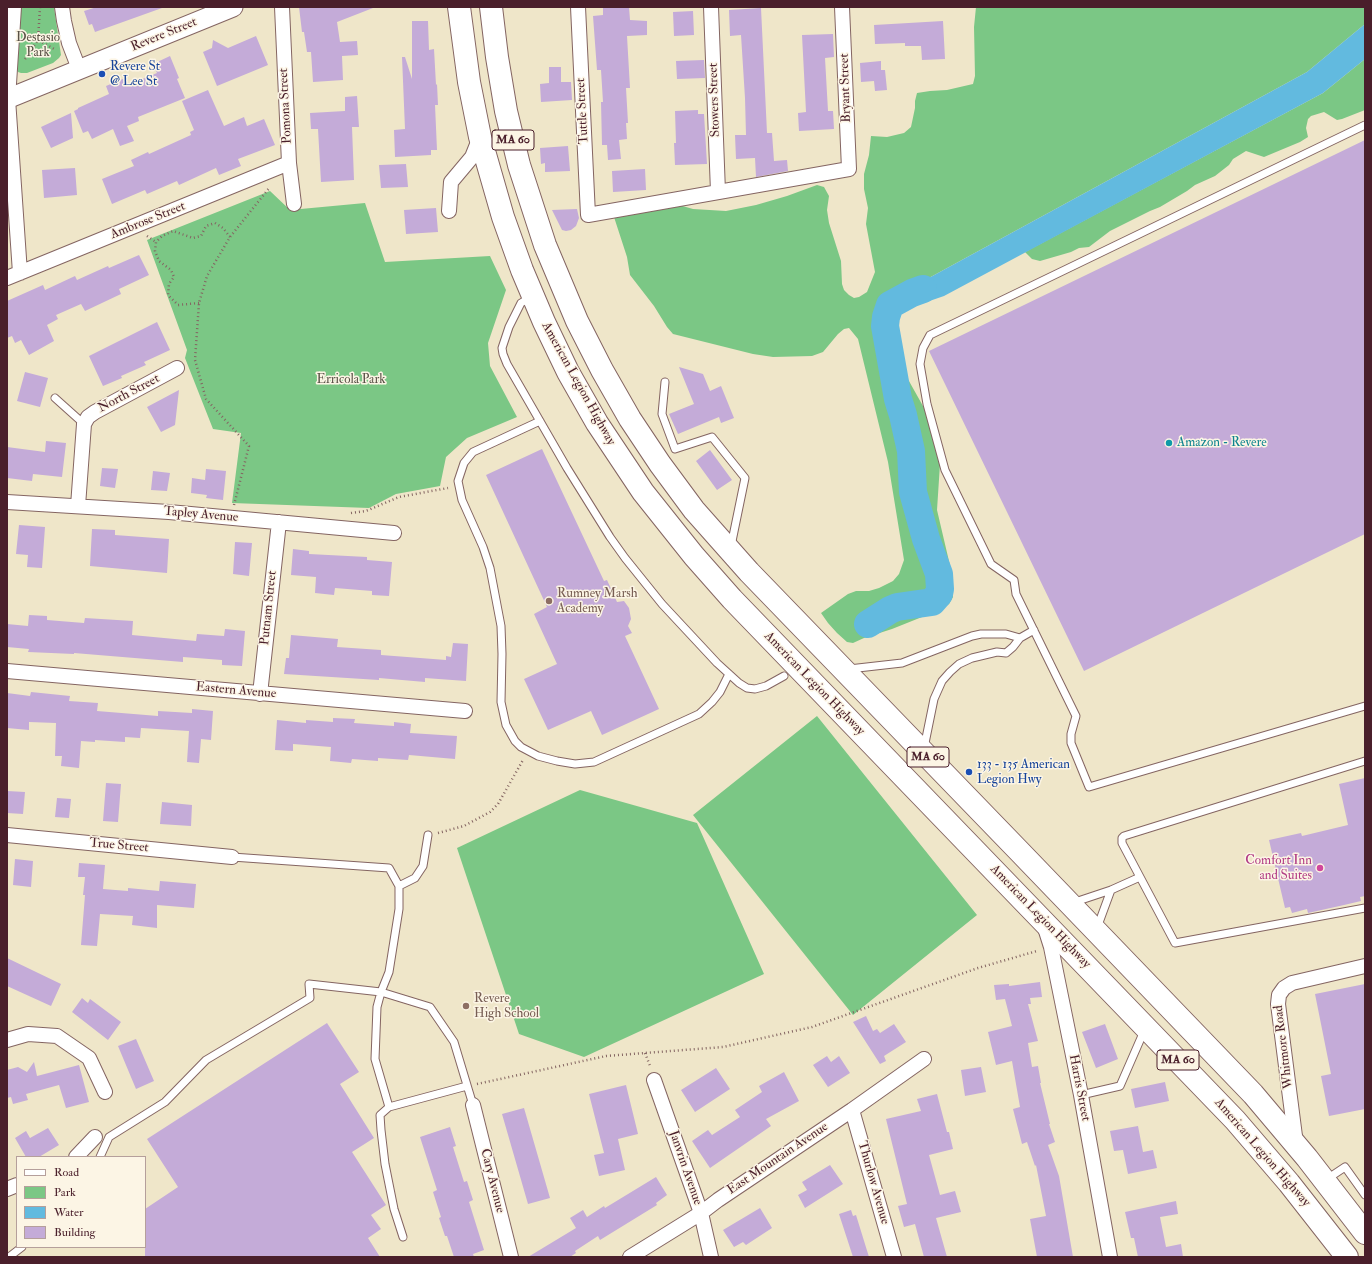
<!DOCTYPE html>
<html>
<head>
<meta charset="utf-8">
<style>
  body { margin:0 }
  #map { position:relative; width:1372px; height:1264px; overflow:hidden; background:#efe6c9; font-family:"IM FELL Double Pica",serif }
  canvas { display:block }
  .frame { position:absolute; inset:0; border:8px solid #4a1f2b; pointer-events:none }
  .legend { position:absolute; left:16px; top:1156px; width:130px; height:92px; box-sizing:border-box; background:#fcf5e5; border:1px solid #b59f9b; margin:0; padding:5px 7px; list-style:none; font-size:12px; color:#4a1f2b }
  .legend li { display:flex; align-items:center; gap:8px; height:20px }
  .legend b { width:20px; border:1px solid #b59f9b }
</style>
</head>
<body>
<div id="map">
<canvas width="1372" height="1264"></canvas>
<div class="frame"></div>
<ul class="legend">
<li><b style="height:5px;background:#fff"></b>Road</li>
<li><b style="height:11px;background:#7bc785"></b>Park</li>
<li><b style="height:11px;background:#62badf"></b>Water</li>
<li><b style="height:11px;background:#c4abd8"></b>Building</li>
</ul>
</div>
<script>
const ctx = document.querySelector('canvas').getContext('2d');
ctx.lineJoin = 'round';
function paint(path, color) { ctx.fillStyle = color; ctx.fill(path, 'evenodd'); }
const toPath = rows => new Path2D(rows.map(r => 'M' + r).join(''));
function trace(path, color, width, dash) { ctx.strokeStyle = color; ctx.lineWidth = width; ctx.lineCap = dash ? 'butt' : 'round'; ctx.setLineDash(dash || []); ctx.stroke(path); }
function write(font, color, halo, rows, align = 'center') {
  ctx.font = font + ' "IM FELL Double Pica",serif'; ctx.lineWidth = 3; ctx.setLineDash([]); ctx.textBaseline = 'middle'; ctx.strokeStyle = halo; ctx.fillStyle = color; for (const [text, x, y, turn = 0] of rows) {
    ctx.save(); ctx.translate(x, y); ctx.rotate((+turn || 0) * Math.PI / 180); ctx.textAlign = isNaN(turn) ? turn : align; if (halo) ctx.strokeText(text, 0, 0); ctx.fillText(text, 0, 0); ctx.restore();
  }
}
paint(toPath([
  [20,7,54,7,61,55,59,58,53,63,27,73,21,73,18,72,16,68],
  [976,7,1365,7,1365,24,1307,72,927,279,915,280,906,284,889,306,899,316,895,322,894,328,894,346,900,365,928,415,940,464,937,510,952,574,953,597,949,604,942,609,892,629,864,638,853,643,847,642,837,633,828,623,821,613,848,594,856,591,869,591,879,588,893,581,899,574,904,560,888,462,858,339,849,328,844,329,838,334,823,352,812,356,773,357,753,354,673,334,667,327,654,306,630,275,627,257,614,217,679,205,693,209,726,211,756,205,787,196,817,185,824,187,829,196,827,210,829,223,841,261,842,284,844,290,849,295,854,298,859,297,867,292,875,272,866,224,868,208,864,189,864,174,869,155,871,136,887,137,904,133,911,127,915,108,915,101,917,93,930,91,947,90,973,84,975,76,974,27],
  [1365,59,1365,110,1342,119,1337,120,1324,112,1311,116,1308,119,1306,128,1308,137,1300,142,1264,157,1246,151,1233,159,1229,165,1215,176,1195,185,1187,191,1160,207,1150,211,1110,231,1089,247,1079,248,1071,252,1040,261,1032,259,1025,252,1323,93],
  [270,191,290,210,365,203,385,262,490,256,506,290,488,343,490,366,517,417,467,438,446,457,440,486,396,494,369,508,232,503,241,433,213,429,185,358,187,350,147,240],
  [817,716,977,915,853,1015,693,815],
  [580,790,697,823,764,974,584,1057,519,1034,457,848]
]), '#7bc785');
paint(toPath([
  [1365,24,1365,59,1323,93,944,296,915,306,905,311,899,316,888,306,887,301,892,291,902,289,906,284,915,280,927,279,1307,72]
]), '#62badf');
trace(toPath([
  [868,624,890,610,897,607,932,602,939,594,940,589,939,574,926,539,913,492,911,451,903,415,898,399,885,326,886,317,890,305,912,293,923,289]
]), '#62badf', 28);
paint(toPath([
  [97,7,162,7,162,8,95,32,92,24,89,25,84,11],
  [299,7,373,7,373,8,337,22,340,42,357,41,358,55,342,56,343,80,313,82,311,52,307,52,304,32,302,32],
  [603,7,629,7,630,20,647,21,647,35,627,36,630,88,626,88,628,123,626,123,627,139,619,140,621,159,608,160,607,145,602,145,601,102,603,102,601,70,597,70,593,16,603,15],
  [761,8,767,133,772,133,774,161,787,160,788,171,756,177,755,158,736,159,735,135,746,135,745,98,741,35,730,36,729,10],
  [693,11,694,35,674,36,673,12],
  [412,21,428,21,429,50,434,49,436,85,437,84,438,105,435,105,437,150,431,150,431,155,395,157,394,130,405,129,402,57,405,57,412,79],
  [943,21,945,59,922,60,921,46,905,46,905,43,875,44,874,25],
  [833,34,834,57,825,58,828,111,833,111,834,129,799,131,798,113,806,112,802,35],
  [256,36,268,65,217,86,203,52,212,48,213,40,228,48],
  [170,56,179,78,177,79,185,98,138,117,139,121,127,126,134,141,120,146,113,129,92,139,88,131,83,133,74,111,78,109,78,108,109,94,106,86,125,78,128,85,157,73,153,64],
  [704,60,705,78,677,79,676,61],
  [881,61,881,70,885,70,887,90,875,91,874,81,861,82,860,63],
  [549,67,561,67,561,82,571,82,572,100,541,102,540,84,549,83],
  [208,90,224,126,244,117,247,126,264,119,275,145,238,159,241,166,219,175,216,168,179,185,177,181,147,194,145,190,112,204,102,179,134,166,131,160,148,152,149,154,191,135,190,132,194,130,182,101],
  [357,96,359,127,352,127,354,180,321,182,318,129,311,129,310,113,345,111,345,97],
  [698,110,698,114,704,114,707,164,675,165,674,143,676,143,675,111],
  [71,113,73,138,51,148,41,127],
  [1365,140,1365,534,1084,671,929,351],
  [568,146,570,171,545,172,545,163,541,164,540,148],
  [406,164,408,187,381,188,379,165],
  [75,168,77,195,44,198,42,170],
  [645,169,646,190,613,192,612,171],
  [436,208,438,232,406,234,404,210],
  [577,209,579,218,576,226,571,230,566,231,562,230,552,210],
  [139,255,149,275,119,289,121,294,85,311,81,304,56,315,58,319,47,325,54,341,29,355,21,340,15,343,12,336,7,338,7,301,43,285,45,290,75,276,77,280,108,266,109,268],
  [157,322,170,350,144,362,146,365,121,376,122,378,103,386,89,356],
  [679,367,703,374,710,391,721,386,734,418,721,423,719,417,678,434,669,414,694,404],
  [25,372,48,378,40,407,17,401],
  [179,390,175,425,161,432,147,407],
  [46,441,66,443,62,477,33,474,32,481,7,478,7,447,45,452],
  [542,449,604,581,607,580,617,602,624,601,629,608,631,619,628,626,632,633,625,636,659,709,602,735,591,711,548,730,524,679,557,664,534,614,547,607,486,475],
  [710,450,732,480,717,490,696,461],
  [102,468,118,469,115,488,100,486],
  [206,469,226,471,223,500,206,498,207,495,191,493,192,478,205,480],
  [153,471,170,473,167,491,151,490],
  [19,525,45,527,42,568,27,567,28,555,16,554],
  [92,529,115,530,115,535,169,539,167,573,90,566],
  [235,542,252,543,249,576,233,574],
  [293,549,309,551,309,554,367,557,367,560,392,562,389,596,372,595,372,591,335,588,334,595,315,593,316,577,291,575],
  [29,615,47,616,47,620,84,623,85,618,133,621,132,635,196,641,197,634,224,636,225,629,245,631,242,666,222,665,222,660,183,657,183,662,74,653,74,654,28,652,29,649,7,647,7,624,28,626],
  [291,635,338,639,337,647,381,650,381,655,446,660,446,656,451,657,453,643,468,644,466,681,425,678,425,682,379,678,379,680,284,674,286,658,289,658],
  [31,692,70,696,69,701,98,703,97,711,158,716,158,711,192,713,192,709,213,711,211,740,201,739,199,763,187,762,189,731,141,728,140,738,125,737,125,742,95,740,95,742,81,741,79,768,61,766,62,756,55,756,56,723,29,722,29,730,7,728,7,693,30,696],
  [333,718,355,719,354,723,394,726,394,722,411,724,410,733,457,736,455,759,409,755,408,760,378,758,378,761,352,759,351,763,330,761,331,747,293,744,293,751,275,750,277,720,306,723,306,720,333,722],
  [1365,778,1365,896,1360,897,1361,901,1344,905,1308,913,1307,909,1292,913,1290,907,1285,908,1269,840,1301,833,1302,836,1348,825,1339,784],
  [106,783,121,784,118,822,103,821],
  [7,791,25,792,23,814,7,813],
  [57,798,71,799,69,818,55,817],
  [162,802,192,805,191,826,160,824],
  [15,859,33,861,31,887,13,885],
  [79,863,105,865,103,889,128,891,128,888,159,891,160,881,196,884,194,908,157,905,157,928,132,925,133,916,100,914,97,946,81,945,85,895,83,895,85,877,78,877],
  [7,958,61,984,51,1006,7,986],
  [1040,982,1042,997,1030,998,1031,1004,1028,1004,1038,1041,1028,1043,1032,1067,1038,1066,1041,1083,1040,1083,1050,1124,1049,1124,1055,1142,1048,1145,1059,1176,1073,1257,1037,1257,1030,1219,1046,1216,1036,1165,1035,1166,1027,1142,1022,1144,1013,1109,1020,1107,1012,1061,996,1065,988,1032,1012,1026,1005,999,996,1000,994,985,1009,984,1009,986],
  [1365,984,1365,1109,1329,1116,1321,1076,1331,1074,1315,994],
  [82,998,88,1003,90,999,121,1022,108,1040,72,1012],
  [866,1016,873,1031,877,1029,880,1033,894,1024,906,1042,884,1056,886,1061,880,1064,853,1022],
  [327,1023,359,1072,340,1084,374,1138,352,1152,386,1205,371,1215,381,1229,368,1238,380,1257,145,1257,145,1209,178,1187,147,1139],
  [1105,1024,1118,1059,1096,1068,1082,1032],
  [136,1039,154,1081,136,1089,118,1046],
  [827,1056,831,1062,839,1056,850,1073,828,1087,813,1065],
  [34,1062,37,1076,79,1065,89,1102,66,1108,59,1085,26,1094,28,1100,13,1104,11,1097,7,1098,7,1070,18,1067,27,1072],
  [981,1067,986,1092,965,1096,961,1070],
  [716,1068,730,1089,695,1112,681,1090],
  [784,1072,799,1101,766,1119,771,1126,710,1168,692,1141,708,1130,712,1135,740,1117,735,1110,762,1092,759,1086],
  [1165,1082,1169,1101,1135,1108,1131,1089],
  [626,1085,638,1134,618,1139,625,1170,599,1176,594,1155,604,1153,589,1094],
  [937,1094,947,1132,949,1132,953,1149,929,1155,940,1195,955,1191,961,1212,936,1218,947,1257,924,1257,915,1224,904,1227,898,1206,907,1204,886,1119,921,1111,917,1099],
  [524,1108,550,1198,528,1204,502,1114],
  [1138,1126,1143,1152,1153,1150,1157,1168,1128,1174,1123,1150,1114,1151,1110,1131],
  [450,1127,456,1146,453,1147,464,1182,467,1181,473,1200,469,1202,484,1250,473,1254,474,1257,454,1257,447,1236,445,1236,439,1218,441,1217,433,1192,437,1190,420,1137],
  [48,1128,59,1145,39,1157,26,1157,15,1138,26,1131,30,1138],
  [830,1165,843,1184,805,1208,798,1195,807,1190,802,1182],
  [656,1177,667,1195,656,1203,657,1205,600,1240,598,1236,575,1251,576,1253,570,1257,528,1257,576,1228,570,1218,583,1210,587,1217,604,1206,605,1208],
  [1176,1201,1178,1214,1160,1217,1166,1247,1181,1244,1183,1257,1138,1257,1134,1238,1131,1238,1125,1212],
  [760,1208,772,1228,746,1245,743,1242,734,1247,723,1230],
  [851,1210,853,1216,856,1215,869,1257,853,1257,839,1214]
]), '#c4abd8');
const lane = toPath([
  [1365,125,930,335,923,348,920,364,927,404,945,470,991,564,1014,580,1016,594,1076,716,1071,734,1071,743,1089,787,1365,706],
  [531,297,521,303,509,327,502,348,503,354,507,364,567,468,610,537,625,558,662,604,717,663,739,683,747,688,755,689,766,686,784,676],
  [665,382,662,414,675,449,712,437,745,478,731,546],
  [55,398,84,424],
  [540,421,473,452,464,463,458,481,462,500,483,547,490,568,501,626,502,654,501,702,506,725,515,741,521,747,538,756,557,761,575,764,594,762,699,714,712,702,720,692,729,674],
  [1020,638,1034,630],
  [849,669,902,663,972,636,981,634,1006,634,1020,638,1013,647,1006,653,997,652,972,658,959,664,950,672,942,681,934,699,924,748],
  [1140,877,1122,843,1122,838,1124,836,1365,761],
  [399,886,415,878,423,866,428,835],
  [1072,903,1111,890,1140,877,1175,943,1365,908],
  [1097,928,1111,890],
  [467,1086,389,1107,375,1059,377,1007,381,992,430,1007,454,1042,473,1105],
  [1081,1095,1120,1086,1144,1031],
  [389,1107,380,1115,381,1130,385,1164,394,1209,403,1237],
  [100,1157,109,1137,165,1102,206,1060,310,998,309,984,381,992,389,972,399,909,399,886,389,868,232,857],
  [1327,1179,1345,1167,1365,1195],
  [9,1257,22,1247]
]);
const street = toPath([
  [14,7,8,99,20,273],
  [62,7,64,21,69,43,79,69],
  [282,7,289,163,294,204],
  [578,7,588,215,849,169,842,7],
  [711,7,718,192],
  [449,211,451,182,472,157,480,137],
  [7,278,289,163],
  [7,502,169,512,394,533],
  [78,506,84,424,88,417,95,412,177,368],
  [7,671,465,711],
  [260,694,279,522],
  [7,835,232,857],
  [1045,928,1051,947,1081,1095,1110,1257],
  [7,1040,28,1034,57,1036,89,1058,105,1092],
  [654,1080,701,1213,711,1257],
  [473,1105,511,1257],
  [852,1110,894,1257],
  [1296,1144,1278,1004,1279,995,1284,988,1292,983,1365,966],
  [76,1157,95,1137],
  [7,1189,17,1185],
  [630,1257,701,1213,718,1200,852,1110,924,1059]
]);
const secondary = toPath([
  [7,99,233,7]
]);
const highway = toPath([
  [459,7,469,82,480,137,503,217,522,270,544,322,568,372,597,423,643,492,694,556,732,599,1235,1120,1289,1183,1347,1257],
  [491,7,497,57,506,111,519,165,545,245,577,321,602,370,630,419,660,464,694,510,749,572,1019,851,1253,1094,1307,1158,1365,1233]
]);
trace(lane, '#846562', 9);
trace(street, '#846562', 16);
trace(secondary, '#846562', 21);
trace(highway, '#846562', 24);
trace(toPath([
  [38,40,40,7],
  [25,59,38,40,56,50],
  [147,236,156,242],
  [199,303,178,305,168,295,169,284,174,277,171,270,159,261,155,251,156,242,162,236,173,231,193,238,201,236,206,226,215,223,223,228,230,237],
  [234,505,249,446,206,399,195,360,199,303,207,276,230,237,270,187],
  [351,513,366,511,399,497,448,488],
  [438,833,464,826,490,812,498,804,523,760],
  [645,1053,650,1066],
  [477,1084,606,1056,723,1047,812,1027,978,968,1037,951]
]), '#846562', 2.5, [1, 3]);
trace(lane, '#fff', 7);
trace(street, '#fff', 14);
trace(secondary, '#fff', 19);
trace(highway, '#fff', 22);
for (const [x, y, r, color] of [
  [102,74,4,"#1a4fb4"],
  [1169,443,4,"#0f9aa8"],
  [549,601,4,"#8d6e63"],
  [969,772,4,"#1a4fb4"],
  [1320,868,4,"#d1479c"],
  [466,1006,4,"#8d6e63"]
]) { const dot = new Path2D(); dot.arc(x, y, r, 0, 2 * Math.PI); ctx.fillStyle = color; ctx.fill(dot); trace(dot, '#fcf5e5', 1.5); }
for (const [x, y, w] of [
  [513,140,42],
  [928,757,42],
  [1178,1060,42]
]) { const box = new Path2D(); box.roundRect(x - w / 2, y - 10, w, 20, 3); ctx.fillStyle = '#fcf5e5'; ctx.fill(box); trace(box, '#4a1f2b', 1); }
write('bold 12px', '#4a1f2b', null, [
  ["MA 60",513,140],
  ["MA 60",928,757],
  ["MA 60",1178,1060]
]);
write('13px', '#4a1f2b', '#fcf5e5', [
  ["Revere Street",164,35,-22],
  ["Bryant Street",846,88,-92],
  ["Stowers Street",715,100,-92],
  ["Pomona Street",286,106,-93],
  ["Tuttle Street",583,111,-93],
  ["Ambrose Street",148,221,-22],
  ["American Legion Highway",578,384,61],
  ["North Street",129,394,-28],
  ["Tapley Avenue",201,515,5],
  ["Putnam Street",269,608,-84],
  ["American Legion Highway",814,684,46],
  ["Eastern Avenue",236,691,5],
  ["True Street",119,846,5],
  ["American Legion Highway",1040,917,46],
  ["Whitmore Road",1284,1047,-97],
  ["Harris Street",1079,1088,79],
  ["American Legion Highway",1262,1153,49],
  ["East Mountain Avenue",778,1159,-34],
  ["Janvrin Avenue",685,1168,71],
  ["Cary Avenue",492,1181,76],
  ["Thurlow Avenue",873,1183,74]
]);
write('13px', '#595146', '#fcf5e5', [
  ["Destasio",38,38],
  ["Park",38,53],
  ["Erricola Park",351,380]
]);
write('13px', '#164399', '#fcf5e5', [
  ["Revere St",110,67],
  ["@ Lee St",110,82],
  ["133 - 135 American",977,765],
  ["Legion Hwy",977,780]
], 'left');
write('13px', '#0d838f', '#fcf5e5', [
  ["Amazon - Revere",1177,443]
], 'left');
write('13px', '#785e54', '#fcf5e5', [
  ["Rumney Marsh",557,594],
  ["Academy",557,609],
  ["Revere",474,999],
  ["High School",474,1014]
], 'left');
write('13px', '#b23c85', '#fcf5e5', [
  ["Comfort Inn",1312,861],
  ["and Suites",1312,876]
], 'right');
</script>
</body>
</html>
